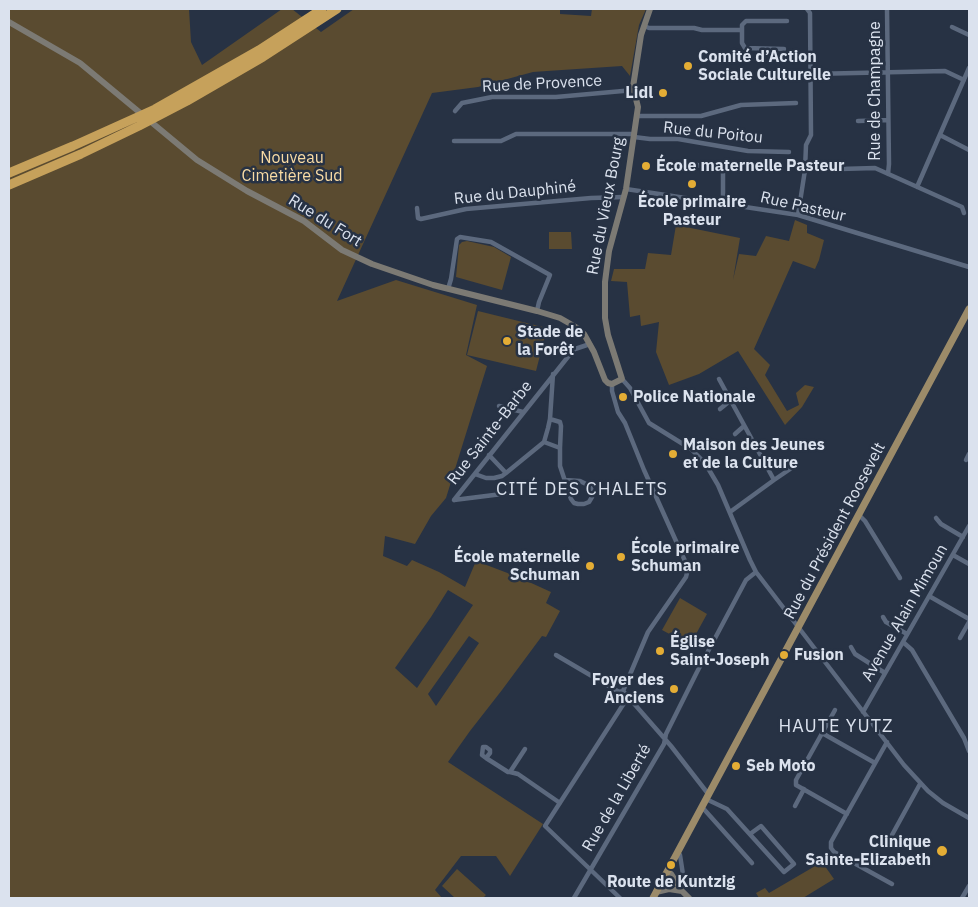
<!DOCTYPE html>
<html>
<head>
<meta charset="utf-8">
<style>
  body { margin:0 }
  #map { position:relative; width:978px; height:907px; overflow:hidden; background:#273244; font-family:"IBM Plex Sans",sans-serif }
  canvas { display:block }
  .frame { position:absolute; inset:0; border:10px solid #dbe2ee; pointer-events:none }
</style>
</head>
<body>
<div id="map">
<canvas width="978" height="907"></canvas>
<div class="frame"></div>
</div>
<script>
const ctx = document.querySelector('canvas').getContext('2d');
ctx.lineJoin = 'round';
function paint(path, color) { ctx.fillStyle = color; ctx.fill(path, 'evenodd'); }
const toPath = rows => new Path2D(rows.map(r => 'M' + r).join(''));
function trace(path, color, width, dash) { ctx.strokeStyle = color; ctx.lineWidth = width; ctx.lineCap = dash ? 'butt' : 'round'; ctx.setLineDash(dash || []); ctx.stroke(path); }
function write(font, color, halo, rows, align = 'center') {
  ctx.font = font + ' "IBM Plex Sans",sans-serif'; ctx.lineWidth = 5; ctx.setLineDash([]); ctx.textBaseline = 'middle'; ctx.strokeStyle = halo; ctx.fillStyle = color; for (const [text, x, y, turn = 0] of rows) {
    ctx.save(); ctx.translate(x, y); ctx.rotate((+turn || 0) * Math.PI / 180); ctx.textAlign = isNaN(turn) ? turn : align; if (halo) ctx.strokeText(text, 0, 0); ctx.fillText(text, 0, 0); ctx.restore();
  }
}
paint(toPath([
  [9,9,189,9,191,42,202,65,282,9,292,9,321,32,354,9,560,9,560,14,591,16,592,9,646,9,639,25,630,76,622,66,547,71,533,72,478,87,432,93,337,301,396,280,477,305,466,355,487,366,446,498,431,516,415,544,385,536,383,556,407,566,412,560,439,572,465,587,476,561,518,577,551,592,546,603,560,611,546,637,542,636,502,690,470,731,448,762,543,824,510,876,496,856,461,856,435,890,442,898,9,898],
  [448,590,473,605,417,688,395,668,431,617],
  [469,636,479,643,436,706,428,694],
  [795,220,807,225,807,233,824,240,819,260,815,269,793,261,754,349,770,365,765,375,787,411,799,405,796,393,805,385,814,387,802,407,785,425,738,351,699,374,669,385,656,352,659,322,641,326,640,315,630,317,627,282,611,281,614,269,645,269,648,253,671,255,676,225,740,238,733,280,739,254,756,256,766,236,789,241],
  [549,232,571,232,572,249,549,249],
  [467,241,494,247,511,257,502,290,456,277,459,245,462,242],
  [478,311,547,328,536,371,467,355],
  [680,598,707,614,690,645,662,630],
  [822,862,834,879,803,898,759,898,756,893,765,888,769,893],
  [457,869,486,895,483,898,455,898,442,886]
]), '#5a4b30');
trace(toPath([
  [887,9,889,164,888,174],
  [644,26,649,28,694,28,702,30,742,30],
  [952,27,969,35],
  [784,49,745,48,742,43,742,25,746,21,787,21],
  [811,74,945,71,964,80],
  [455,111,462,103,492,97,556,97,634,90],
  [637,116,701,116,741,105,796,103],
  [858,121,888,120],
  [940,135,969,150],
  [634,137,650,139,678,139,748,151,789,152],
  [454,141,501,141,516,134,634,134],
  [685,162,722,171,723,173,723,203],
  [805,170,875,168,962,207,964,213],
  [917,187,969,68],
  [626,189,798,215,969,267],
  [417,208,418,218,421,219,466,209,591,198,624,197],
  [798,215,805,170,806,145,811,135,810,13,807,9],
  [448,289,451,279,457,239,460,237,491,242,550,275,539,302,537,311],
  [553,374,550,419,548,428,544,442,560,448,560,466,571,499,574,503,578,504,584,504,589,502,592,497,592,491,590,486,580,481,565,480],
  [622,379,630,388,649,423,691,449,705,463,718,485,750,560,756,572,904,765,928,791,943,803,969,818],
  [719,379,774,480,730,512],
  [612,384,612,391,618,412,625,423,644,470,685,561,688,569,686,577,648,632,623,691,671,746,709,795],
  [499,406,523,412],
  [720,409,731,400],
  [550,419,560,422,561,426,560,448],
  [735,434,744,426],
  [489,455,506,473,544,442],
  [966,460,969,454],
  [475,474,486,478,494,478,502,476,506,473],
  [774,480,796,465],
  [454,500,571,353,575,349,590,344],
  [454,500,510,493],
  [859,515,865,521,900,578],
  [936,518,941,524,963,537],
  [953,555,969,564],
  [929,596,969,619],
  [883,617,886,622,907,634],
  [960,638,969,622],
  [903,642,912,650,964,738,969,751],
  [851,647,855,654,885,673],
  [556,655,619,692,623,691],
  [835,710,796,780,796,785,847,814],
  [863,712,969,526],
  [822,733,875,763],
  [887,742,831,842,831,848,834,852,892,884],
  [525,749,510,772,518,774,560,803],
  [486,758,490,753,490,750,486,747,483,747,482,755,486,758,508,772,510,772],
  [706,799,727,809,784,872,794,864,761,826,750,834],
  [795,806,804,789],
  [702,807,752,863],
  [887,844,920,784],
  [678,852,680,855,684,881,682,891],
  [574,898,664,744,666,734,697,672,746,580,756,572],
  [620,898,545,826,628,697],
  [962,898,969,886]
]), '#5c697e', 4.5);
trace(toPath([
  [9,22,80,63,197,160,247,191,304,221,342,250,372,264,433,285,537,311,560,318,567,322,579,329,584,334,594,352,605,380,608,383,612,384,622,379,608,335,605,318,605,282,609,251,626,189,638,107,633,87,641,35,650,9],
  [667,872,671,874,682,891,689,898],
  [656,892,669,889,682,891]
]), '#7c7a74', 6);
trace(toPath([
  [653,898,969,309]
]), '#9c8b69', 7);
trace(toPath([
  [9,173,73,146,155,109,259,50,322,9],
  [9,185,81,154,139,126,187,101,263,57,337,9]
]), '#c6a15b', 9);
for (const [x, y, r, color] of [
  [688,66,5,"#e4ad35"],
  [663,93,5,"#e4ad35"],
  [646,166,5,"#e4ad35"],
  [692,184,5,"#e4ad35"],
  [507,341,5,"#e4ad35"],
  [623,397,5,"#e4ad35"],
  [673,454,5,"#e4ad35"],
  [621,557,5,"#e4ad35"],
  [590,566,5,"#e4ad35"],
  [660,651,5,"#e4ad35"],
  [784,655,5,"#e4ad35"],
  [674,689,5,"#e4ad35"],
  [736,766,5,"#e4ad35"],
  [942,851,6,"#e4ad35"],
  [671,865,5,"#e4ad35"]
]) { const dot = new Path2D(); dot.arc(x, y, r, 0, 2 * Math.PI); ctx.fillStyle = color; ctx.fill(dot); trace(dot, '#273244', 2); }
write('bold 16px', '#dbe2ee', '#273244', [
  ["Comité d’Action",698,57],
  ["Sociale Culturelle",698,75],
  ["Lidl",653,93,"right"],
  ["École maternelle Pasteur",656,166],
  ["École primaire",692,202,"center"],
  ["Pasteur",692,220,"center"],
  ["Stade de",517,332],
  ["la Forêt",517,350],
  ["Police Nationale",633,397],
  ["Maison des Jeunes",683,445],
  ["et de la Culture",683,463],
  ["École primaire",631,548],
  ["Schuman",631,566],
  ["École maternelle",580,557,"right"],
  ["Schuman",580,575,"right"],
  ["Église",670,642],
  ["Saint-Joseph",670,660],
  ["Fusion",794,655],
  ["Foyer des",664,680,"right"],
  ["Anciens",664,698,"right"],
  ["Seb Moto",746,766],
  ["Clinique",931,842,"right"],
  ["Sainte-Elizabeth",931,860,"right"],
  ["Route de Kuntzig",671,882,"center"]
], 'left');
write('16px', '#dbe2ee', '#273244', [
  ["Rue de Provence",542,84,-3],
  ["Rue de Champagne",875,91,-90],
  ["Rue du Poitou",713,133,6],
  ["Rue du Dauphiné",515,193,-6],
  ["Rue du Vieux Bourg",606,206,-79],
  ["Rue Pasteur",803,207,13],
  ["Rue du Fort",325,221,32],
  ["Rue Sainte-Barbe",490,433,-52],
  ["Rue du Président Roosevelt",835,531,-62],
  ["Avenue Alain Mimoun",905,613,-60],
  ["Rue de la Liberté",617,798,-60]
]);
write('16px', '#f9dba4', '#273244', [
  ["Nouveau",292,158],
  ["Cimetière Sud",292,176]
]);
ctx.letterSpacing = '1px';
write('18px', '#dbe2ee', '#273244', [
  ["CITÉ DES CHALETS",582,490],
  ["HAUTE YUTZ",836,727]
]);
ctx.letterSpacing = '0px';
</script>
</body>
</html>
